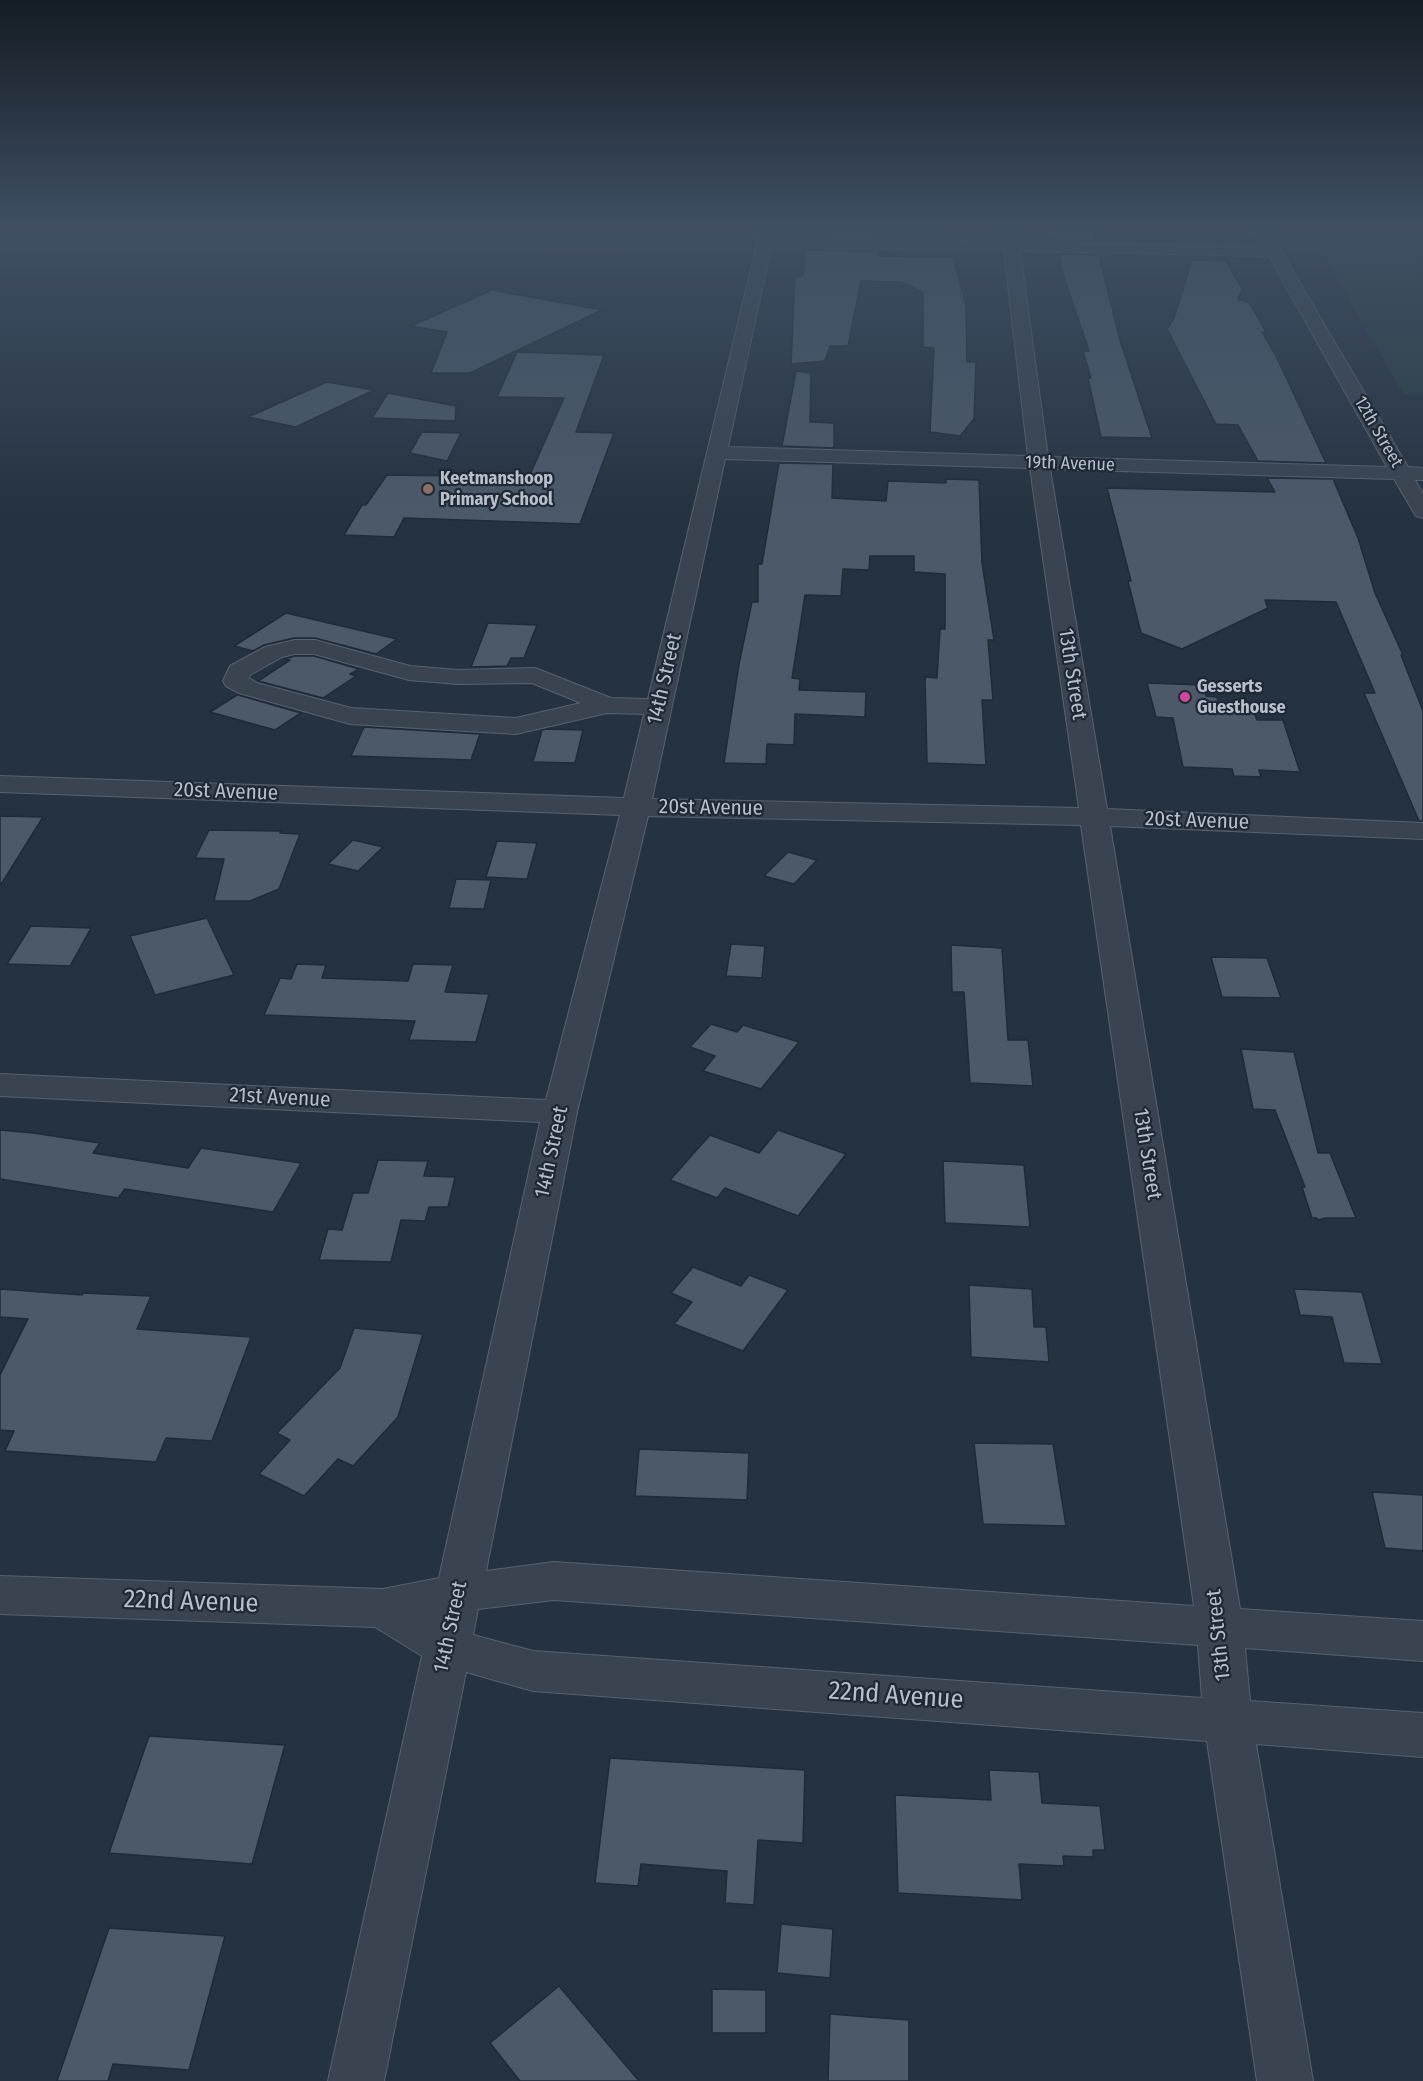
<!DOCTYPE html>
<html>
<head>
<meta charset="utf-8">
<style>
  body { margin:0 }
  canvas { display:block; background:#253240 }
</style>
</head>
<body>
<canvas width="1423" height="2081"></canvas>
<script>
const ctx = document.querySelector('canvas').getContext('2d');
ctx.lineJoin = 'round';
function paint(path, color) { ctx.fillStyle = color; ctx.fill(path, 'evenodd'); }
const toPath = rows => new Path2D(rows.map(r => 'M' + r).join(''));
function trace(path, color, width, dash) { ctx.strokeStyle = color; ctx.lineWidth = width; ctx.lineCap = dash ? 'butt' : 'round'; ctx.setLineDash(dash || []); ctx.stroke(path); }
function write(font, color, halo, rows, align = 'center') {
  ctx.font = font + ' "Fira Sans Condensed",sans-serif'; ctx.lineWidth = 4.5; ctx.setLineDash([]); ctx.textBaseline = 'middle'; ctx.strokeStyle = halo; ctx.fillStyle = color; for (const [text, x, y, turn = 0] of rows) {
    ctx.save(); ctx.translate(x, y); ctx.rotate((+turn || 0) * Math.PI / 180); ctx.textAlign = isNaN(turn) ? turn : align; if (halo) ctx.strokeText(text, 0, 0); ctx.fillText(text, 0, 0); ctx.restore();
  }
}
paint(toPath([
  [553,227,630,228,624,247,544,246],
  [1316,242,1423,245,1423,394,1403,394]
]), '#273f41');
const building = toPath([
  [809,227,879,227,878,238,807,236,809,227],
  [1050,227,1094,227,1096,241,1055,240,1050,227],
  [806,250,878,251,878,256,953,257,966,305,967,362,976,362,974,419,960,436,930,432,934,348,923,347,923,292,901,282,861,281,848,346,830,346,825,361,791,364,795,278,803,275,806,250],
  [1059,254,1099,255,1120,340,1152,438,1101,437,1088,378,1091,378,1083,351,1089,351,1063,274,1059,254],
  [1192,260,1226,261,1242,289,1238,300,1249,302,1266,332,1262,332,1277,358,1326,463,1258,461,1238,425,1216,424,1167,329,1174,318,1192,260],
  [492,290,602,310,470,373,431,373,447,332,411,326,492,290],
  [517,352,604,355,576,432,614,433,580,524,404,518,394,537,344,535,362,505,366,505,387,475,529,477,564,398,497,397,517,352],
  [796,371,811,373,810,422,834,423,834,448,782,446,796,371],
  [327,382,374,390,296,427,248,417,327,382],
  [388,393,456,406,455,421,372,418,388,393],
  [422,432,461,433,447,461,410,453,422,432],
  [779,463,833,464,832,498,886,501,888,481,946,483,946,479,979,480,982,563,994,640,988,640,993,700,982,700,986,765,927,763,925,677,937,678,940,629,945,629,945,574,914,572,914,556,870,556,869,570,843,569,841,596,805,595,792,678,800,679,799,690,866,692,865,717,795,714,794,745,767,744,766,764,724,763,739,664,752,602,758,602,758,564,762,564,779,463],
  [1267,478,1333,479,1358,538,1375,593,1403,655,1401,655,1423,711,1423,821,1419,821,1364,693,1375,693,1336,602,1265,600,1268,608,1182,649,1141,633,1128,581,1131,581,1107,488,1275,492,1267,478],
  [286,613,397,639,376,654,315,638,294,638,264,645,253,651,234,646,286,613],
  [488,623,537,625,524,658,511,658,507,666,471,667,488,623],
  [295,656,314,656,359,669,350,674,356,676,323,698,258,681,290,660,284,659,295,656],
  [1147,683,1203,685,1206,696,1217,697,1220,708,1253,709,1257,720,1283,720,1300,772,1259,770,1261,777,1234,776,1232,769,1183,767,1173,718,1156,717,1147,683],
  [237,695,238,695,301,713,275,730,210,712,237,695],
  [364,727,480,734,471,760,351,756,364,727],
  [547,729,583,730,575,763,533,762,542,730,547,729],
  [0,816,43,817,0,886,0,816],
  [209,830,281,831,280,833,300,834,279,889,250,901,214,901,224,859,195,858,209,830],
  [353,840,383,847,358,871,328,864,353,840],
  [497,841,537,843,527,879,486,877,497,841],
  [788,852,817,860,794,884,764,876,788,852],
  [456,879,491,880,484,909,449,908,456,879],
  [207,918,234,975,155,995,130,936,207,918],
  [31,926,91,928,70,966,7,964,31,926],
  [731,944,765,946,762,978,726,976,731,944],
  [951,945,1002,948,1008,1040,1028,1040,1033,1086,970,1083,964,992,952,992,951,945],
  [1211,957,1267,958,1281,998,1222,997,1211,957],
  [297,964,326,965,322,978,408,981,413,964,453,965,445,992,489,994,476,1042,409,1040,415,1021,264,1015,280,978,291,979,297,964],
  [711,1024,737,1032,743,1025,799,1042,761,1089,703,1071,715,1056,690,1047,711,1024],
  [1241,1049,1294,1052,1318,1153,1330,1153,1356,1218,1325,1218,1318,1220,1317,1218,1312,1218,1302,1187,1305,1187,1275,1110,1253,1109,1241,1049],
  [0,1130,33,1133,100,1143,93,1153,188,1168,201,1148,301,1163,273,1212,125,1189,118,1198,0,1179,0,1130],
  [778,1130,846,1154,798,1216,725,1188,717,1198,670,1180,710,1135,759,1153,778,1130],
  [378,1160,428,1161,424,1176,455,1177,448,1207,429,1207,425,1221,401,1220,391,1262,319,1260,328,1229,342,1230,353,1193,368,1193,378,1160],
  [943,1161,1024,1165,1030,1227,945,1223,943,1161],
  [693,1267,741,1286,749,1275,788,1290,743,1351,674,1324,692,1302,671,1293,693,1267],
  [969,1285,1032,1289,1034,1327,1046,1327,1049,1362,971,1357,969,1285],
  [0,1289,82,1295,83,1293,151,1296,137,1329,251,1337,212,1441,166,1438,156,1462,5,1451,14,1431,0,1430,0,1375,28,1319,0,1317,0,1289],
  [1294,1289,1362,1292,1382,1364,1344,1363,1332,1317,1300,1315,1294,1289],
  [354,1328,423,1334,398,1417,353,1466,338,1459,304,1496,259,1474,290,1440,277,1433,340,1368,354,1328],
  [974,1443,1053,1444,1066,1526,983,1524,974,1443],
  [639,1449,749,1453,747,1500,635,1496,639,1449],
  [1372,1492,1423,1495,1423,1551,1385,1548,1372,1492],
  [149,1736,285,1745,252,1864,109,1853,149,1736],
  [610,1758,805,1770,803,1843,758,1840,754,1905,725,1903,727,1871,641,1864,638,1886,595,1883,610,1758],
  [989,1770,1039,1772,1042,1803,1100,1806,1105,1850,1093,1850,1093,1857,1063,1856,1064,1866,1019,1864,1022,1900,898,1893,895,1795,991,1800,989,1770],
  [781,1924,833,1929,830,1978,777,1973,781,1924],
  [109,1928,225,1936,189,2070,113,2064,108,2081,57,2081,109,1928],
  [559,1986,639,2081,520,2081,490,2043,559,1986],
  [712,1989,766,1990,766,2033,712,2033,712,1989],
  [830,2014,909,2020,909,2081,828,2081,830,2014]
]);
paint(building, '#4b5969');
trace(building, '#202b37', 1.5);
const minor = toPath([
  [761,227,775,227,773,238,1003,242,1002,227,1016,227,1018,242,1263,246,1253,227,1267,227,1408,467,1423,468,1423,480,1415,480,1423,494,1423,518,1416,516,1394,479,1050,469,1107,809,1423,823,1423,839,1110,826,1240,1609,1423,1621,1423,1661,1245,1648,1250,1701,1423,1713,1423,1757,1256,1744,1313,2081,1257,2081,1207,1741,533,1691,466,1672,384,2081,328,2081,422,1656,375,1627,0,1614,0,1576,383,1589,439,1578,540,1122,0,1096,0,1074,546,1100,620,815,0,792,0,776,624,798,644,714,607,713,516,734,350,724,239,693,226,686,223,681,230,666,265,647,295,640,315,640,410,666,458,670,535,668,611,698,648,699,761,227],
  [771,247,1004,251,1028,456,728,447,771,247],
  [1020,251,1269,256,1387,467,1048,457,1020,251],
  [725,459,1030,468,1079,808,652,799,725,459],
  [295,654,314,654,409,680,458,684,532,683,581,703,516,718,351,708,257,683,249,678,250,675,282,657,295,654],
  [648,816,1081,825,1194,1606,554,1562,486,1571,577,1112,648,816],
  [554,1600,1198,1645,1202,1698,533,1651,473,1635,478,1609,554,1600]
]);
trace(minor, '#57626e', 2);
paint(minor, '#3a4450');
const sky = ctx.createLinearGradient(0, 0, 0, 518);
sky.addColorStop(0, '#141c23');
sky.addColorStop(0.44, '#404f64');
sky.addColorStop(1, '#404f6400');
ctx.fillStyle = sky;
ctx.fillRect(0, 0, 1423, 518);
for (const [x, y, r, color] of [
  [428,489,6,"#8d6e63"],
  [1185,697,6,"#d1479c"]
]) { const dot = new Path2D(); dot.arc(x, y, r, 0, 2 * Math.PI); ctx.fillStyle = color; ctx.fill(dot); trace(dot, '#1e2935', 2); }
write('18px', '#b6bfcb', '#1e2935', [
  ["12th Street",1378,432,60],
  ["19th Avenue",1070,464,2]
]);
write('bold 18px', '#b6bfcb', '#1e2935', [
  ["Keetmanshoop",440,479],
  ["Primary School",440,500],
  ["Gesserts",1197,687],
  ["Guesthouse",1197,708]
], 'left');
write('21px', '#b6bfcb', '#1e2935', [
  ["13th Street",1072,674,81],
  ["14th Street",665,679,-77],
  ["20st Avenue",226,792,2],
  ["20st Avenue",711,808,1],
  ["20st Avenue",1197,821,2],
  ["21st Avenue",280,1098,3],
  ["14th Street",552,1152,-78],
  ["13th Street",1147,1154,81],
  ["14th Street",451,1627,-78],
  ["13th Street",1219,1635,-96]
]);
write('26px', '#b6bfcb', '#1e2935', [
  ["22nd Avenue",191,1602,2],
  ["22nd Avenue",896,1696,4]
]);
</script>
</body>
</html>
